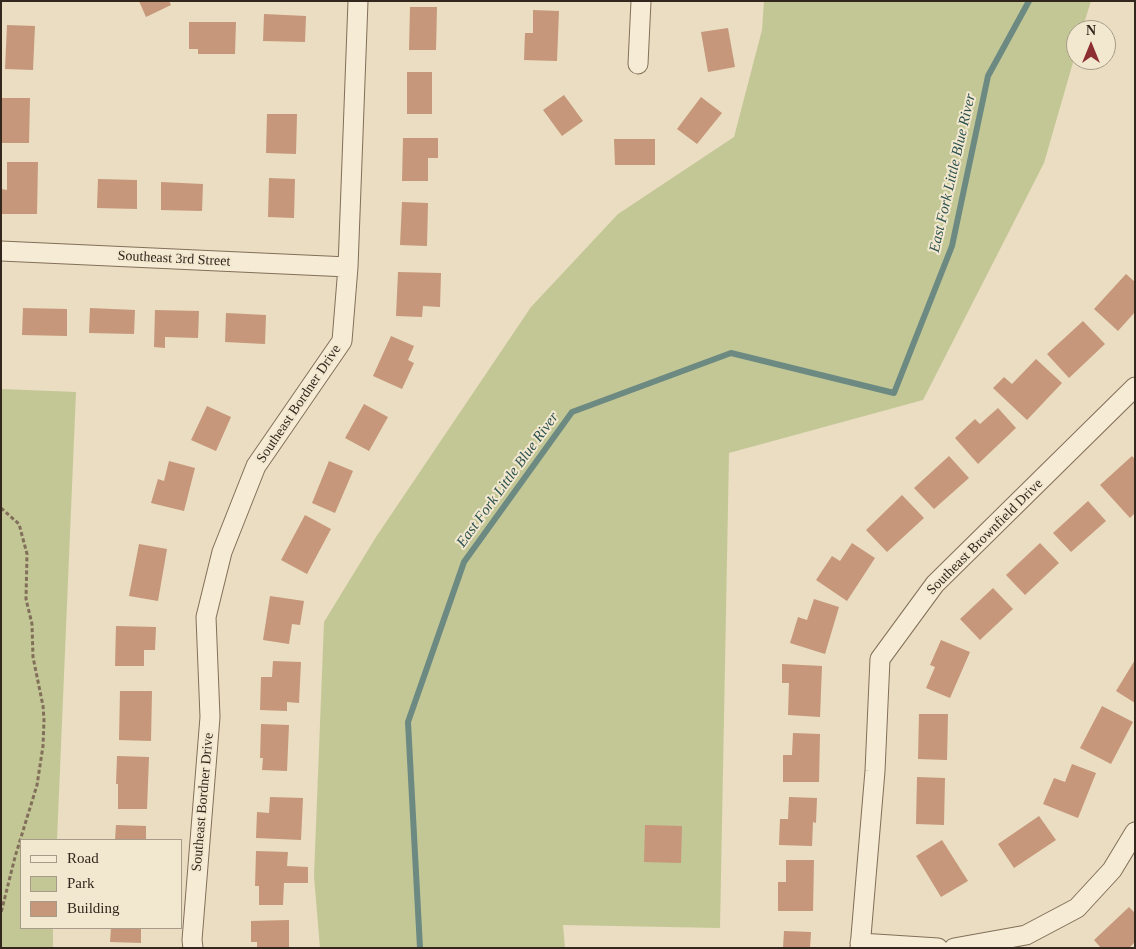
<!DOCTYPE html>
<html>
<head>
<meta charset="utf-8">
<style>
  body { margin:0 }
  #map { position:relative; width:1136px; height:949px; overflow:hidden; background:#eaddc1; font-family:Georgia,serif }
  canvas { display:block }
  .frame { position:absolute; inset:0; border:2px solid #33271d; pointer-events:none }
  .legend { position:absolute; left:20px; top:839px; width:162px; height:90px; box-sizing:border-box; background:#f2e8d0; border:1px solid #a69b88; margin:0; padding:6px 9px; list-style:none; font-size:15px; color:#33271d }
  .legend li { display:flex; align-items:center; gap:10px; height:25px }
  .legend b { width:25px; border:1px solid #a69b88 }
  .north { position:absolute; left:1066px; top:20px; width:50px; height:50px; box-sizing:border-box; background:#f2e8d0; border:1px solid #a69b88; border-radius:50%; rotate:0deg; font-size:14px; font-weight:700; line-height:20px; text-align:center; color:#33271d }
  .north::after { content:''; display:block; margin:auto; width:18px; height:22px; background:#8d2f32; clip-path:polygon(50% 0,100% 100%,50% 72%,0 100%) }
</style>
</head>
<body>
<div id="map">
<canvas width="1136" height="949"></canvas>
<div class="frame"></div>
<ul class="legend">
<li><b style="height:6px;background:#f6ebd4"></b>Road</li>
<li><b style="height:14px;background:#c3c796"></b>Park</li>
<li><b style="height:14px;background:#c6977a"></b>Building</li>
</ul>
<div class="north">N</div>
</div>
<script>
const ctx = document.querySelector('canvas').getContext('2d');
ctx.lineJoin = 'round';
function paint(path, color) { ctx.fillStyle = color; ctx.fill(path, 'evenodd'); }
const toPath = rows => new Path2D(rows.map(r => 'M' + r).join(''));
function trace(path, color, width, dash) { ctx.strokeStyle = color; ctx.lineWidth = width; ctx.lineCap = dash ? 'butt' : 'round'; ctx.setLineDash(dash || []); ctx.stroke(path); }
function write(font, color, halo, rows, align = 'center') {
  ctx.font = font + ' Georgia,serif'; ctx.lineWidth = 4; ctx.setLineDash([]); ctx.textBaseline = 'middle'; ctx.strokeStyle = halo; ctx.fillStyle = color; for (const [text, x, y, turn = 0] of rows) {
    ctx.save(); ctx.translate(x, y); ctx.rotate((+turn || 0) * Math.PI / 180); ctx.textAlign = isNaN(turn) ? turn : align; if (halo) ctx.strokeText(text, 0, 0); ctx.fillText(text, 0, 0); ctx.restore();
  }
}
paint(toPath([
  [764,1,1091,1,1082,30,1076,30,1076,52,1044,163,923,400,729,453,720,928,563,925,565,948,320,948,314,876,324,622,376,537,531,307,618,214,734,137,762,30],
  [1,389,76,392,57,840,21,840,21,928,53,928,53,948,1,948]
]), '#c3c796');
trace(toPath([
  [420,948,408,722,464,562,572,412,731,353,894,393,952,246,988,76,1029,1]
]), '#6c8a82', 6);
paint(toPath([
  [139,1,169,1,171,5,146,17],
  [410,7,437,7,436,50,409,50],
  [533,10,559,11,557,61,524,60,525,33,533,33],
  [264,14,306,16,305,42,263,41],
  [189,22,236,22,235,54,198,54,198,49,189,49],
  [7,25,35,26,33,70,5,69],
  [728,28,735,67,708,72,701,32],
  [407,72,432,72,432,114,407,114],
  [564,95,583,121,562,136,543,110],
  [701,97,722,113,697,144,677,129],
  [2,98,30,98,29,143,1,143],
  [267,114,297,114,296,154,266,153],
  [403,138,438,138,438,158,428,158,428,181,402,181],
  [614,139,655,139,655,165,615,165],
  [7,162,38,162,37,214,1,214,1,189,7,190],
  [269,178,295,179,294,218,268,217],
  [98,179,137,180,137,209,97,208],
  [161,182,203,184,202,211,161,210],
  [402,202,428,203,427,246,400,245],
  [398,272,441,273,440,307,423,306,422,317,396,316],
  [1126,274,1135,282,1135,312,1118,331,1094,309],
  [23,308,67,309,67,336,22,335],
  [90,308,135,310,134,334,89,333],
  [155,310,199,311,198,338,165,337,165,348,154,347],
  [226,313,266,315,265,344,225,342],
  [1083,321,1105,344,1069,378,1047,354],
  [391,336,414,346,408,360,414,363,402,389,373,376],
  [1036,359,1062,383,1027,420,993,388,1004,377,1012,384],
  [364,404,388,417,369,451,345,438],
  [207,406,231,417,216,451,191,440],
  [998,408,1016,428,978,464,955,438,975,419,980,424],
  [949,456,969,478,934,509,914,488],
  [1132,456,1135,459,1135,513,1130,518,1100,485],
  [169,461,195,468,184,511,151,503,158,479,164,481],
  [329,461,353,471,335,513,312,503],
  [902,495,924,518,887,552,866,530],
  [1088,501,1106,521,1071,552,1053,533],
  [305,515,331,529,307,574,281,560],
  [852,543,875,558,847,601,816,580,832,556,840,561],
  [1040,543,1059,563,1025,595,1006,575],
  [139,544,167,549,158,601,129,596],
  [993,588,1013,609,980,640,960,619],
  [270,596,304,601,300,625,292,624,289,644,263,640],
  [814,599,839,607,825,654,790,643,798,617,807,620],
  [116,626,156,627,155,650,144,650,144,666,115,666],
  [941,640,970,652,950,698,926,688,935,667,930,665],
  [1135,660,1135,703,1116,691],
  [273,661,301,662,299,703,287,702,287,711,260,710,261,677,272,677],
  [782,664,822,666,820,717,788,715,789,683,782,683],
  [120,691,152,691,151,741,119,740],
  [1102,706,1133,722,1111,764,1080,748],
  [919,714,948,714,947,760,918,759],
  [261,724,289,725,287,771,262,770,263,758,260,758],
  [793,733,820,734,819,782,783,782,783,755,792,755],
  [117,756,149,757,147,809,118,809,118,784,116,784],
  [1072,764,1096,773,1078,818,1043,804,1054,778,1065,782],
  [917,777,945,778,944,825,916,824],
  [270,797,303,798,301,840,256,838,257,812,269,813],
  [789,797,817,798,816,823,813,822,812,846,779,845,780,819,788,819],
  [1039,816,1056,840,1014,868,998,844],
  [116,825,146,826,146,840,115,840],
  [645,825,682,826,681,863,644,862],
  [942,840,968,881,941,897,916,856],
  [256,851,288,852,287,866,308,867,308,883,284,883,283,905,259,905,259,886,255,886],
  [786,860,814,860,813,911,778,911,778,882,786,882],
  [1129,907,1135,913,1135,942,1129,948,1101,948,1094,940],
  [289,920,289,948,257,948,257,942,251,942,251,921],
  [111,928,141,928,141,943,110,942],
  [784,931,811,932,810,948,783,948]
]), '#c6977a');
const minor = toPath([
  [638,64,641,1],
  [1,251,348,267],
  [860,943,938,948],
  [193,948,192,940,210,717,206,617,222,552,256,466,342,341,348,267,358,1],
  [860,948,875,771,880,659,935,584,1135,387],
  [954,948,1026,935,1077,908,1112,870,1135,832]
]);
trace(minor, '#826f5a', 21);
trace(toPath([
  [1,508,19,524,27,554,26,599,32,624,33,657,43,706,44,720,43,746,37,785,15,857,1,913]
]), '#826f5a', 3, [4, 2.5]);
trace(minor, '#f6ebd4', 19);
write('14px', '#33271d', '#f2e8d0', [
  ["Southeast 3rd Street",174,259,3],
  ["Southeast Bordner Drive",299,404,-56],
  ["Southeast Brownfield Drive",985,537,-45],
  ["Southeast Bordner Drive",203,802,-85]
]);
write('italic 15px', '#2e524f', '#f2e8d0', [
  ["East Fork Little Blue River",953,173,-77],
  ["East Fork Little Blue River",508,480,-54]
]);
</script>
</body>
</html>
